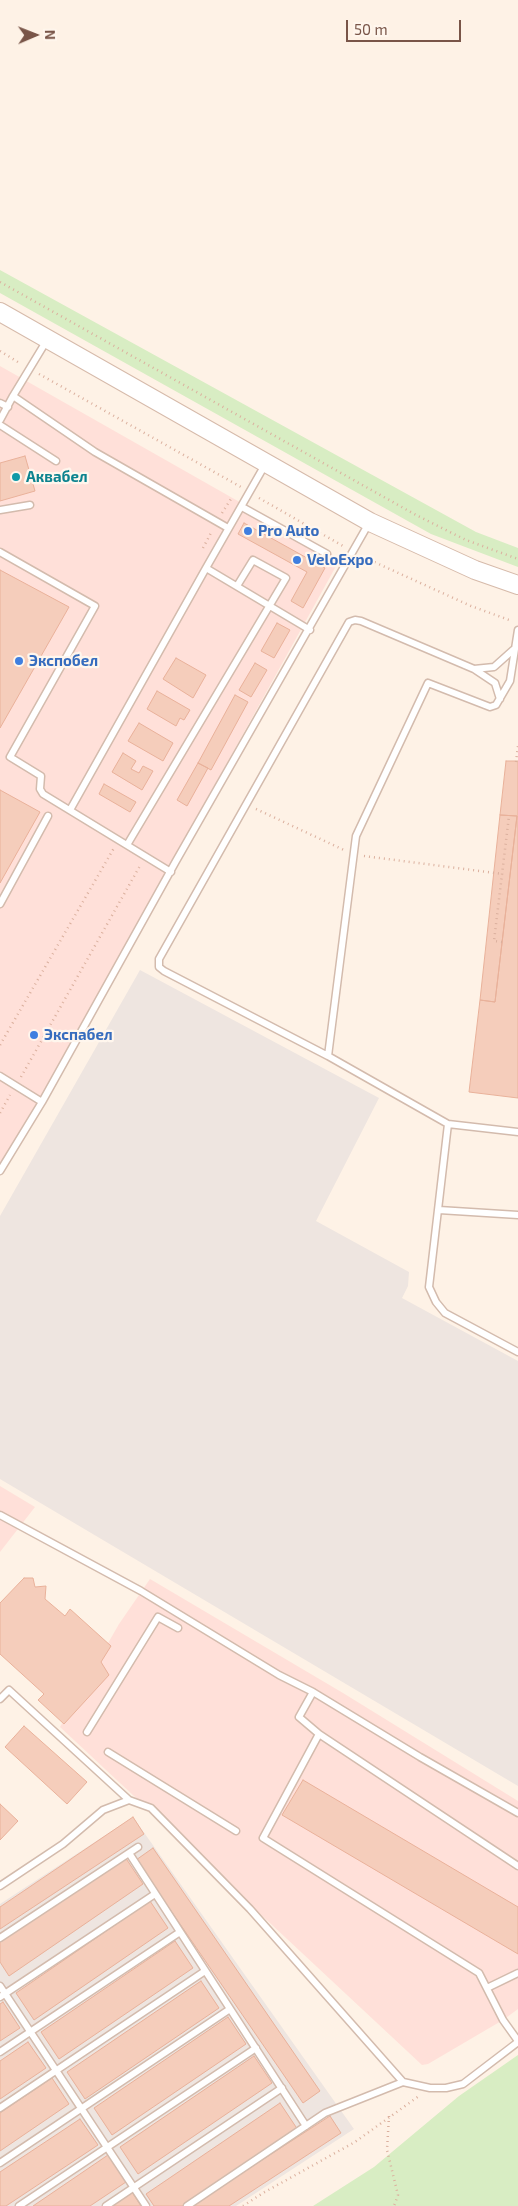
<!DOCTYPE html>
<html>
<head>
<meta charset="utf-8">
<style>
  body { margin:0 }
  #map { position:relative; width:518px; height:2206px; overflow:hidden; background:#fef2e6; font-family:"Exo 2",sans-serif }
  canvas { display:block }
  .north { position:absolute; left:10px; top:10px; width:50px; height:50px; -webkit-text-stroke:4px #fff6ed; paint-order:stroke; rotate:89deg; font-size:14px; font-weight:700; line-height:20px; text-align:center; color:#795548 }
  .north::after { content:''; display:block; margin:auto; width:18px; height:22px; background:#795548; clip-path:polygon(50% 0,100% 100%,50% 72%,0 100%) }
  .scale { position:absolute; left:346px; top:20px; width:115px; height:22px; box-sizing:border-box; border:2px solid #795548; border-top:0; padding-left:6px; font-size:15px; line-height:18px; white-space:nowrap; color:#795548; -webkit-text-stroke:4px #fff6ed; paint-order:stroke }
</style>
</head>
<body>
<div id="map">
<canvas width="518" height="2206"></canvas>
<div class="north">N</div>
<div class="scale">50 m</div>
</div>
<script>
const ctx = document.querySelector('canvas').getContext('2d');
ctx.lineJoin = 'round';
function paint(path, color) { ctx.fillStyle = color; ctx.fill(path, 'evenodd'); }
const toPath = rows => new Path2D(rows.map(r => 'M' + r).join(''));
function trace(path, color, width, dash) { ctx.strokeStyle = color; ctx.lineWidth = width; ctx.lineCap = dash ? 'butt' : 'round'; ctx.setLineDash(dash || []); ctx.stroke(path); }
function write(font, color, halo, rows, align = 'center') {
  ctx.font = font + ' "Exo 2",sans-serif'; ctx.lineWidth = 4.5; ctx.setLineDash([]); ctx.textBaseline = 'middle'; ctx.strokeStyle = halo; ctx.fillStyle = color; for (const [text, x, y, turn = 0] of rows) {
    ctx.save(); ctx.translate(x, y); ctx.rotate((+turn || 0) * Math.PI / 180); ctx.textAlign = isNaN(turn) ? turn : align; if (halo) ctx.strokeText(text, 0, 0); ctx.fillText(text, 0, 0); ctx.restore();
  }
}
paint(toPath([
  [0,366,340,559,0,1173],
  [0,1486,35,1507,0,1552],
  [150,1579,343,1693,518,1801,518,2009,503,2020,428,2064,422,2065,60,1727,119,1624]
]), '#ffe0d9');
paint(toPath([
  [140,970,379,1098,316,1221,409,1272,408,1286,402,1298,518,1361,518,1786,0,1479,0,1216],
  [133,1817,354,2129,236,2206,0,2206,0,1904]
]), '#eee5e0');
paint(toPath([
  [0,270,476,532,518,548,518,567,431,534,0,293],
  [518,2055,518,2206,313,2206,374,2167,459,2096]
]), '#d8edc3');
const building = toPath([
  [25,456,35,491,0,501,0,463,25,456],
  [244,523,325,568,303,608,291,601,307,572,238,534,244,523],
  [0,570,69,607,0,728,0,570],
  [277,623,290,630,274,658,261,651,277,623],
  [176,658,206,675,193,698,163,679,176,658],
  [255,663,267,670,251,697,239,690,255,663],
  [157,691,190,710,184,720,180,718,176,726,147,709,157,691],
  [235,695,248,702,211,770,198,763,235,695],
  [139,723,173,743,163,761,128,741,139,723],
  [123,753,136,761,131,769,139,773,143,766,153,771,142,790,112,772,123,753],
  [506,761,518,761,518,1098,469,1092,480,1000,495,1002,517,816,500,815,506,761],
  [198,763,208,768,187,806,177,800,198,763],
  [104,784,136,802,130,812,99,794,104,784],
  [0,790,40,812,0,883,0,790],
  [500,815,517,816,495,1002,480,1000,500,815],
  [24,1578,33,1578,35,1587,46,1586,45,1599,65,1616,70,1609,111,1646,101,1662,109,1675,64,1724,38,1700,44,1694,0,1654,0,1603,24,1578],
  [24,1726,87,1782,67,1804,5,1747,24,1726],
  [303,1780,518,1907,518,1954,282,1815,303,1780],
  [0,1804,18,1821,0,1840,0,1804],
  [133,1817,144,1834,0,1929,0,1907,133,1817],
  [153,1848,320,2091,303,2103,136,1860,153,1848],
  [125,1857,143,1884,9,1976,0,1962,0,1942,125,1857],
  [150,1901,168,1928,34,2020,16,1993,150,1901],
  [175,1941,193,1968,59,2059,41,2032,175,1941],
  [201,1981,219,2008,85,2099,67,2072,201,1981],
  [3,2002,20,2028,0,2041,0,2004,3,2002],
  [228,2017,246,2044,112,2135,94,2108,228,2017],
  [28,2042,46,2068,0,2099,0,2061,28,2042],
  [254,2056,272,2083,138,2174,120,2147,254,2056],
  [52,2078,69,2104,0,2151,0,2113,52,2078],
  [280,2103,298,2130,186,2206,154,2206,146,2194,280,2103],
  [330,2116,341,2133,229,2206,191,2206,330,2116],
  [80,2119,98,2145,6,2206,0,2206,0,2172,80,2119],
  [108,2155,126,2182,90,2206,33,2206,108,2155],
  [132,2192,141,2206,111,2206,132,2192]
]);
paint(building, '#f5cdbb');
trace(building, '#e9b19a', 1);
const lane = toPath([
  [47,340,13,396,95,452,228,528],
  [0,403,8,407],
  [0,420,13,396],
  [0,425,56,461],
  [266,463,206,568,310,630],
  [242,507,327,554],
  [0,510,30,505],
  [0,552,95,606,10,757,41,776,40,789,43,794,171,872],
  [513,650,494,667,474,669,361,621,355,620,349,622,159,959,159,967,164,971,328,1056,448,1124,518,1132],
  [474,669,495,683,500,699],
  [70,810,206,568],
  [127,845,286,578,253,560,237,586],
  [0,904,48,816],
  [328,1056,356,836,428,683,490,707,496,705,510,681,518,630],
  [0,1076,42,1102],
  [448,1124,429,1287,436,1302,445,1313,518,1352],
  [0,1171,42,1102,176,861,369,523],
  [439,1210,518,1215],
  [0,1515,141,1591,279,1675,313,1692,420,1757,518,1813],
  [313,1692,299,1717,319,1734,518,1866],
  [0,1699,9,1690,129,1800],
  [87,1732,158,1617,178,1628],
  [319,1734,263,1838,479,1973,503,2020,518,2041],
  [108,1752,236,1831],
  [129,1853,306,2126],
  [0,1886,63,1844,103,1810,129,1800,151,1808,250,1909,403,2082,430,2088,446,2088,463,2084,518,2042],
  [0,1938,138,1847],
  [0,1986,146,2206],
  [487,1988,518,1973],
  [0,1997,155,1894],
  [0,2052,180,1932],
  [0,2108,205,1971],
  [0,2163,230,2009],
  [19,2206,256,2048],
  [106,2206,282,2088],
  [187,2206,325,2113,403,2082]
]);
const secondary = toPath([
  [0,312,370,522,475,570,518,585]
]);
trace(lane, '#d3bbad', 9);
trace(secondary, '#d6baaa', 20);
trace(toPath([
  [0,282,416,515,466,540,518,559],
  [0,351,21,364],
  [39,374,241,487],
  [259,498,343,546],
  [222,513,231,499],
  [203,548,212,531],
  [361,556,471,606,512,621],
  [516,762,518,746],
  [256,809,344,850],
  [364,856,503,874],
  [502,942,494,941,509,816],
  [0,1045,114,848],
  [21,1077,141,864],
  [0,1113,10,1095],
  [389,2116,387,2150,398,2195,394,2206],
  [243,2206,263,2193,355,2142,419,2096]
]), '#dbb09e', 2.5, [1, 4]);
trace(lane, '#fff', 6);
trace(secondary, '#fff', 18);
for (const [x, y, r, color] of [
  [16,477,5,"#0f9aa8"],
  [248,531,5,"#3f7fe0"],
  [297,560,5,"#3f7fe0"],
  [19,661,5,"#3f7fe0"],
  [34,1035,5,"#3f7fe0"]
]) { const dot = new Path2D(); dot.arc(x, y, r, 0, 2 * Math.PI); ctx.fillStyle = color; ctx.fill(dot); trace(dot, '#fff6ed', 2); }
write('bold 15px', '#0d838f', '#fff6ed', [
  ["Аквабел",26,477]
], 'left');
write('bold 15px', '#366cbe', '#fff6ed', [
  ["Pro Auto",258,531],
  ["VeloExpo",307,560],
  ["Экспобел",29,661],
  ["Экспабел",44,1035]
], 'left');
</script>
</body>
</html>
